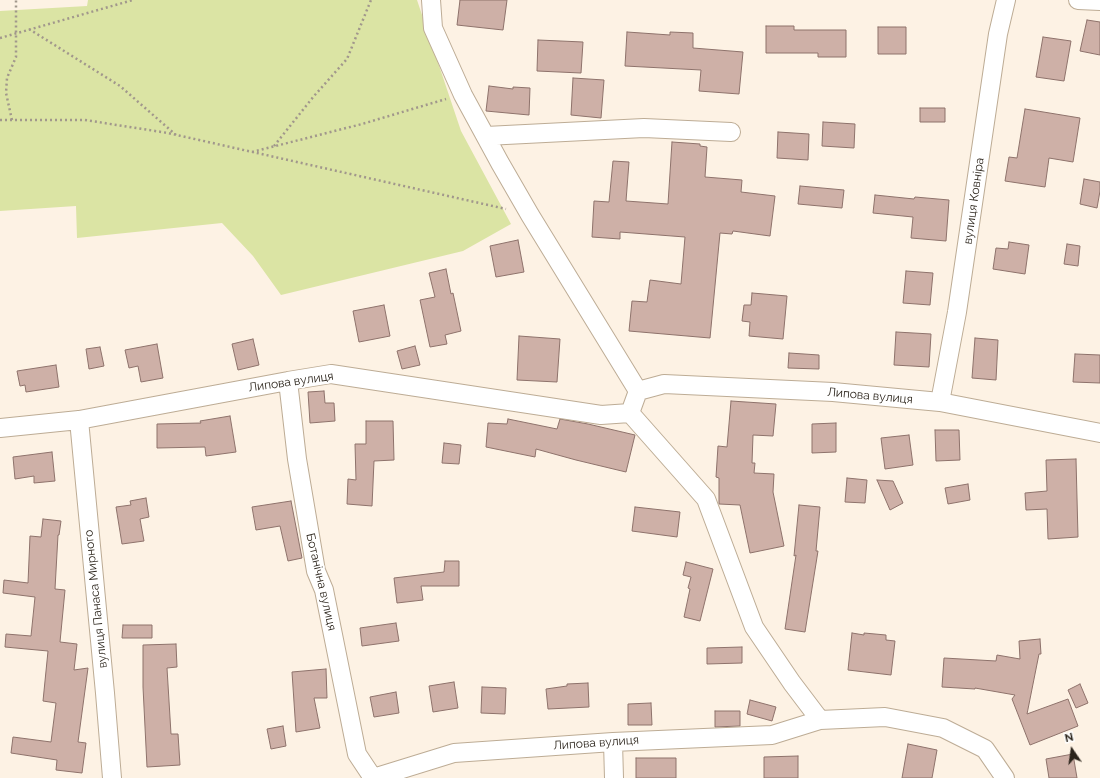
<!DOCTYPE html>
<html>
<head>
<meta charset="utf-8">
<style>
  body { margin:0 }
  #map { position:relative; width:1100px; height:778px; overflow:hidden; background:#fdf2e4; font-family:Raleway,sans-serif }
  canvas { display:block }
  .north { position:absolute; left:1052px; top:730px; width:40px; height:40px; -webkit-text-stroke:3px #fff; paint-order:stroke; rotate:347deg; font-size:11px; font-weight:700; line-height:16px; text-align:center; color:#2b241b }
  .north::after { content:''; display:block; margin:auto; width:14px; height:18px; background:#2b241b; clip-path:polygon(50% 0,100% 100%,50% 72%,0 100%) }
</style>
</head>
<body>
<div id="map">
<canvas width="1100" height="778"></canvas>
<div class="north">N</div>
</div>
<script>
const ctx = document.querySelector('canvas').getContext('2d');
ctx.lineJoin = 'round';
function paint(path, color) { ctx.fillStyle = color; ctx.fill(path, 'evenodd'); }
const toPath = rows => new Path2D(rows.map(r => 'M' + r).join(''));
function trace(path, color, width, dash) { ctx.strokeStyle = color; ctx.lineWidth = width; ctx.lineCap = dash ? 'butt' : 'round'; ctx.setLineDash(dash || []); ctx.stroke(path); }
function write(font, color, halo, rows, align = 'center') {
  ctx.font = font + ' Raleway,sans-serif'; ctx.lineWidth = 3.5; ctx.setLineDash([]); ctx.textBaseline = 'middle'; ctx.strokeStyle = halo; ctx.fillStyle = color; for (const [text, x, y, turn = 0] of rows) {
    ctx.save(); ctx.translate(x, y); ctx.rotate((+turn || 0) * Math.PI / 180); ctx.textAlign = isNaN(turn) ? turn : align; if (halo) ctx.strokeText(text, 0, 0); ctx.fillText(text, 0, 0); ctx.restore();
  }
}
paint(toPath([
  [88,0,417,0,461,131,511,224,463,251,281,295,253,256,222,223,77,238,76,206,0,211,0,11,87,6]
]), '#dbe4a4');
const building = toPath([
  [460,0,507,0,503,30,457,25,460,0],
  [1087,20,1100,22,1100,55,1080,51,1087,20],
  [766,26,794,26,794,30,846,30,846,57,818,57,818,53,766,53,766,26],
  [878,27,906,27,906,54,878,54,878,27],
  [627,32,670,35,670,32,693,33,693,48,743,52,739,94,699,91,701,70,625,66,627,32],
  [1043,37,1071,41,1064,81,1036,77,1043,37],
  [538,40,583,42,581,73,537,71,538,40],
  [573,78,604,80,601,118,571,115,573,78],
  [489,86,513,89,513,87,530,88,529,115,486,111,489,86],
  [920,108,945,108,945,122,920,122,920,108],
  [1025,109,1080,118,1073,162,1049,158,1045,187,1005,181,1009,157,1017,158,1025,109],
  [823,122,855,124,854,148,822,146,823,122],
  [778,132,809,134,808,160,777,158,778,132],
  [672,142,700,144,700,146,707,147,705,177,742,180,741,192,775,196,770,236,733,231,732,234,720,233,710,338,629,331,632,301,647,302,650,280,681,284,685,237,620,232,620,239,592,237,594,201,609,202,613,161,629,162,626,201,668,204,672,142],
  [1084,179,1100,182,1100,191,1097,208,1080,204,1084,179],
  [800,186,844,190,842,208,798,204,800,186],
  [875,195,914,199,915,197,949,200,946,241,911,238,913,217,873,213,875,195],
  [518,240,524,272,496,277,490,246,518,240],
  [1009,242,1029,245,1025,274,993,269,996,248,1008,249,1009,242],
  [1067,244,1080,246,1078,266,1064,264,1067,244],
  [446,269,451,294,453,293,461,331,445,335,447,344,430,347,420,300,435,297,429,273,446,269],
  [906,271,933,273,930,305,903,303,906,271],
  [752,293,787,296,783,339,749,336,750,322,742,321,744,305,751,305,752,293],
  [384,305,390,336,359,342,353,311,384,305],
  [896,332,931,334,929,367,894,365,896,332],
  [519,336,560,339,557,382,517,380,519,336],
  [975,338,998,340,996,380,972,378,975,338],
  [253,339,259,365,238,370,232,344,253,339],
  [157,344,163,378,141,382,138,366,129,368,125,350,157,344],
  [415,346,420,365,402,369,397,351,415,346],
  [100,347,104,366,89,369,86,349,100,347],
  [789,353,819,355,819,369,788,368,789,353],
  [1075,354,1100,355,1100,383,1073,382,1075,354],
  [56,365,59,387,26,392,25,385,20,386,17,371,56,365],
  [324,391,325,403,334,403,335,421,310,423,308,392,324,391],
  [731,401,776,404,773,436,753,435,752,463,755,463,754,473,774,474,773,492,784,546,750,553,740,505,719,504,719,478,716,477,718,446,727,447,731,401],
  [230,416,236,452,206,456,205,447,157,448,157,424,201,423,200,421,230,416],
  [508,419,557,429,560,419,588,424,635,435,626,472,576,460,536,449,535,457,486,447,488,423,507,424,508,419],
  [366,421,393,421,394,460,374,461,372,506,347,504,348,479,356,480,355,444,366,444,366,421],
  [836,423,836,452,812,453,812,424,836,423],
  [935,430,959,430,960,460,936,461,935,430],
  [909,435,913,465,885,469,881,438,909,435],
  [444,443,461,445,459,464,442,463,444,443],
  [52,452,55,481,34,483,34,476,15,479,13,457,52,452],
  [1076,459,1078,537,1048,539,1047,509,1026,510,1025,493,1047,491,1046,460,1076,459],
  [847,478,867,480,865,503,845,502,847,478],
  [877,480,893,481,903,503,890,510,877,480],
  [968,484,970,500,948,504,945,488,968,484],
  [146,498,149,517,140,519,144,541,122,544,116,507,131,505,130,501,146,498],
  [291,501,302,558,288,561,280,526,256,530,252,507,291,501],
  [799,505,820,507,816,551,818,551,805,632,785,629,796,555,794,556,799,505],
  [635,507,680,512,677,537,632,531,635,507],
  [43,519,61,521,59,535,58,535,55,589,65,590,60,642,77,644,74,670,88,668,78,742,86,743,82,773,56,770,57,760,11,753,13,737,51,742,56,703,43,701,48,651,5,647,6,634,31,636,35,597,3,593,4,580,28,583,30,536,41,537,43,519],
  [445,561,459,561,459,586,421,586,423,600,397,603,394,578,444,572,445,561],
  [686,562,713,569,700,621,684,617,690,589,688,588,691,577,683,575,686,562],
  [396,623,399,641,362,646,360,628,396,623],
  [123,625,152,625,152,638,122,638,123,625],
  [852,633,864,635,864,633,886,635,886,640,895,641,891,675,848,670,852,633],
  [1040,639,1041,654,1039,654,1027,714,1068,699,1078,726,1030,745,1012,699,1015,695,975,688,975,689,942,687,944,658,996,661,997,655,1020,659,1019,641,1040,639],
  [176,644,177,667,167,668,171,734,178,734,180,765,147,767,143,687,143,645,176,644],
  [742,647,742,663,707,664,707,648,742,647],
  [326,669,327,698,314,698,320,728,296,732,292,672,326,669],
  [454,682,458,708,433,712,429,686,454,682],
  [588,683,589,707,548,709,546,689,567,686,567,684,588,683],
  [1080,684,1088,703,1076,708,1068,690,1080,684],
  [482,687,506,688,505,714,481,713,482,687],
  [396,692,399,713,374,717,370,697,396,692],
  [750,700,776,707,772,721,747,714,750,700],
  [651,703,652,725,628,725,628,704,651,703],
  [715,711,740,711,740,726,715,727,715,711],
  [283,726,286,746,271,749,267,729,283,726],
  [908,744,937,750,932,778,902,778,908,744],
  [1073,754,1077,778,1049,778,1046,759,1073,754],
  [798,756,798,778,764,778,764,757,798,756],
  [636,758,676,758,676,778,636,778,636,758]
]);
paint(building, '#ceb0a7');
trace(building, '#8e726b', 1);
const minor = toPath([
  [431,0,433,28,463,95,500,163,530,215,638,391,630,413,706,499,754,627,792,683,820,720],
  [1078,0,1100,1],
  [486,136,644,128,731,132],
  [288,381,297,459,316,571,324,590,357,754,373,778],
  [638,391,664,384,833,392,940,402,1100,433],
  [940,402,957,312,998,34,1006,0],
  [79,420,105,693,112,778],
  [0,428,79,420,288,381,331,374,601,415,630,413],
  [613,742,614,778],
  [373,778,454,753,613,742,772,735,820,720,885,717,943,728,985,749,1005,778]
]);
trace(minor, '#bdac95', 20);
trace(toPath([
  [29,29,120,86,176,135],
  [0,38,133,0],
  [0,120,85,120,168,133,506,209],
  [12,120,6,93,7,78,16,57,16,0],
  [274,146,314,96,347,59,371,0],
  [252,152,362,124,446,99]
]), '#a1978c', 2.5, [2, 3]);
trace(minor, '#fff', 18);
write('12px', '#2b241b', '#fff', [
  ["вулиця Ковніра",974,201,-82],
  ["Липова вулиця",291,382,-8],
  ["Липова вулиця",870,396,5],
  ["Ботанічна вулиця",321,582,77],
  ["вулиця Панаса Мирного",96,599,-96],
  ["Липова вулиця",596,743,-4]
]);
</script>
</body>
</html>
